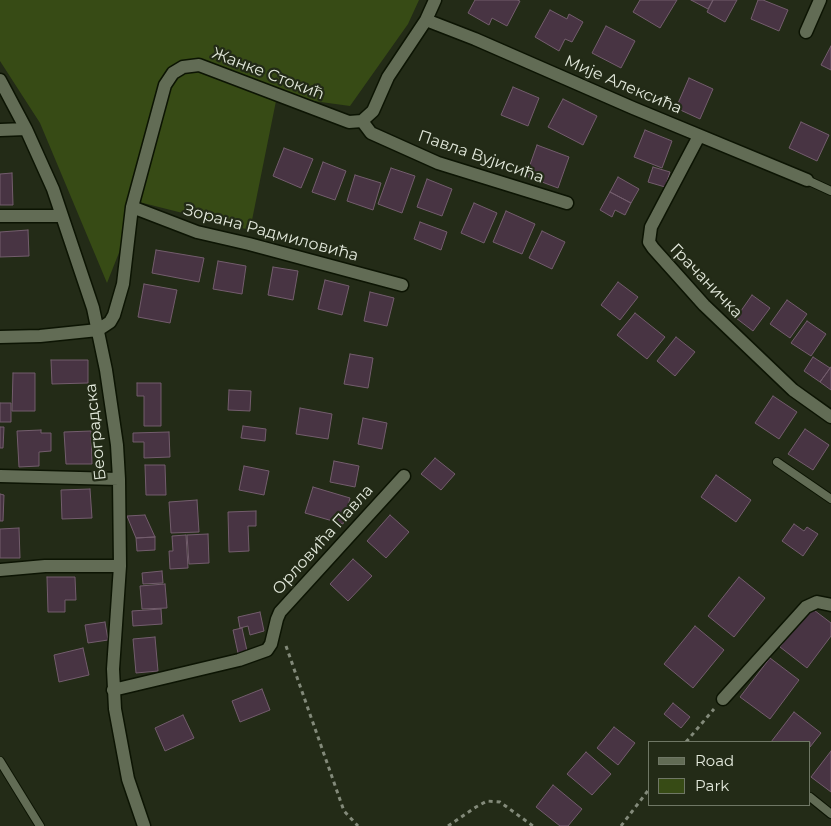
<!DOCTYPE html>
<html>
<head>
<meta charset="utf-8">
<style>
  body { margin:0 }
  #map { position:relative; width:831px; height:826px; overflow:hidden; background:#232b17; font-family:Montserrat,sans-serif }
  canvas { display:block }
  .legend { position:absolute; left:648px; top:741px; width:162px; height:65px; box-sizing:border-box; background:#232b17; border:1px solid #6f7765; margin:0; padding:6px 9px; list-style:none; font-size:15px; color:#e2e8db }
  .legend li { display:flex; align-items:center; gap:10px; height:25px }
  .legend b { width:25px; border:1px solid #6f7765 }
</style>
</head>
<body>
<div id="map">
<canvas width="831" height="826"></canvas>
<ul class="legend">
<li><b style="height:6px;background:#626c55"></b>Road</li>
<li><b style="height:14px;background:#374b15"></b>Park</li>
</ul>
</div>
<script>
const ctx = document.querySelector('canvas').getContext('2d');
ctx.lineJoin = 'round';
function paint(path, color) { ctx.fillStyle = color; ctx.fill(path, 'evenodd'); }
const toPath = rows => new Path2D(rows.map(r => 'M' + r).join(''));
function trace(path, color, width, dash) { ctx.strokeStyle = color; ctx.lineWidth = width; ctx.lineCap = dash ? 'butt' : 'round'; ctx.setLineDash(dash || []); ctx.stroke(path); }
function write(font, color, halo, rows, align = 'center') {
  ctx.font = font + ' Montserrat,sans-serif'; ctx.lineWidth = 4.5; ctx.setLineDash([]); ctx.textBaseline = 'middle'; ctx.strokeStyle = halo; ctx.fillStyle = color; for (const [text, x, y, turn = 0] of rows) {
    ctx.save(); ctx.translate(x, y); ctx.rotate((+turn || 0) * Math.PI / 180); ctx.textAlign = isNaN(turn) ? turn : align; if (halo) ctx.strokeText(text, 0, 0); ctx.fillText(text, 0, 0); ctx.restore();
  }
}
paint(toPath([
  [0,0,419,0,408,24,350,106,277,96,250,230,139,202,107,283,40,123,0,61]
]), '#374b15');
const building = toPath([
  [475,0,517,0,520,1,507,26,492,18,489,25,468,13,475,0],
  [640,0,677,0,660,28,633,12,640,0],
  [691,0,713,0,708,9,691,0],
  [713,0,737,0,725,22,707,12,713,0],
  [758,0,763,0,788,10,779,31,751,19,758,0],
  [550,10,567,19,569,14,583,22,572,42,565,39,559,51,535,37,550,10],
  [606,26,635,41,621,68,592,53,606,26],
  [831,46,831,70,821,65,831,46],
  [689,78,713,89,700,119,676,108,689,78],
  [513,87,539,98,528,126,501,115,513,87],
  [563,99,597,116,583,145,548,127,563,99],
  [801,122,829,135,817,161,789,148,801,122],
  [645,130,672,141,662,168,634,157,645,130],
  [537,145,569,157,558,188,526,176,537,145],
  [284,148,313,159,301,188,273,176,284,148],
  [323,162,346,171,335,200,312,192,323,162],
  [653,167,670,172,665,187,648,182,653,167],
  [391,168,415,176,402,213,378,204,391,168],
  [12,173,13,205,0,205,0,174,12,173],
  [355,175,381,183,373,210,347,201,355,175],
  [618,177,639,189,631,203,610,192,618,177],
  [427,179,452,189,442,216,417,207,427,179],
  [610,192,631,203,625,215,615,210,612,217,600,210,610,192],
  [474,203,497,213,484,243,461,233,474,203],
  [506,211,535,224,522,254,493,242,506,211],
  [420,222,447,232,441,250,414,239,420,222],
  [28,230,29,256,0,257,0,232,28,230],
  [542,231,565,242,552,269,529,258,542,231],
  [156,250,204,258,199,282,152,273,156,250],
  [218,261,246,266,242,294,213,289,218,261],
  [273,267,298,271,293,300,268,295,273,267],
  [325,280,349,286,342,315,318,309,325,280],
  [618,282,638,297,620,320,601,305,618,282],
  [144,284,177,290,170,323,138,317,144,284],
  [370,292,394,298,387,326,364,321,370,292],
  [752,295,770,308,753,331,736,318,752,295],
  [787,300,807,314,790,338,770,324,787,300],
  [635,313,665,337,647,359,617,335,635,313],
  [807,321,826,334,811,356,791,343,807,321],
  [676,337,695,352,675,376,657,361,676,337],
  [350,354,373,358,368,388,344,384,350,354],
  [813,357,830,368,820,382,804,371,813,357],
  [51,360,88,360,88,383,52,384,51,360],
  [831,367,831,390,820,382,831,367],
  [13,373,35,373,35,411,12,411,13,373],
  [137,383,161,383,161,426,144,426,144,396,137,396,137,383],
  [229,390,251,391,250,411,228,410,229,390],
  [773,396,797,412,779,439,755,423,773,396],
  [0,403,11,403,11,422,0,422,0,403],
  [300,408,332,414,328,439,296,434,300,408],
  [363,418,387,423,382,449,358,444,363,418],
  [243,426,266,429,265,441,241,438,243,426],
  [0,427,4,427,3,448,0,448,0,427],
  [805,429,829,445,813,470,788,454,805,429],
  [41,430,41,433,51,433,51,451,39,452,39,466,19,467,17,431,41,430],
  [91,431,92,464,66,464,64,432,91,431],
  [169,432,170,457,144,458,144,442,133,442,133,433,169,432],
  [435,458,455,474,441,490,421,474,435,458],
  [334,461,359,466,355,487,330,482,334,461],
  [145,465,165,465,166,495,146,495,145,465],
  [244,466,269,471,264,495,239,490,244,466],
  [716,475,751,500,736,522,701,497,716,475],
  [313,487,350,498,343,524,305,513,313,487],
  [90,489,92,518,62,519,61,490,90,489],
  [0,494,4,495,3,521,0,521,0,494],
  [197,500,199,532,171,533,169,502,197,500],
  [256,511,256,526,248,526,249,551,229,552,228,512,256,511],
  [145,515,155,537,136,538,127,516,145,515],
  [390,515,409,532,386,558,367,541,390,515],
  [794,524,804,531,807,527,818,534,803,556,782,541,794,524],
  [19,528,20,558,0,558,0,529,19,528],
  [208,534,209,563,189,564,187,535,208,534],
  [186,535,188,568,170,569,169,551,173,551,172,536,186,535],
  [155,537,155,550,137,551,136,538,155,537],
  [353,559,372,576,348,601,330,584,353,559],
  [162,571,163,583,143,584,142,573,162,571],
  [47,577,75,577,76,600,65,600,65,612,48,612,47,577],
  [739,577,765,598,734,637,708,616,739,577],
  [165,584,167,608,142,609,140,586,165,584],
  [810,607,831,623,831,636,807,668,780,647,810,607],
  [161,609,162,624,133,626,132,611,161,609],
  [260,612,264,631,250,635,248,626,240,628,238,617,260,612],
  [105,622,108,640,88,643,85,625,105,622],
  [695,626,724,650,693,688,664,664,695,626],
  [242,628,247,651,238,653,233,630,242,628],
  [155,637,158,671,136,673,133,639,155,637],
  [83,648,89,675,59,682,54,655,83,648],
  [770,658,799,680,770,719,740,697,770,658],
  [262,689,270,710,240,722,232,701,262,689],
  [673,703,690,717,681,728,664,714,673,703],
  [794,712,821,733,810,747,810,742,771,742,794,712],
  [183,715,194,738,165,751,155,728,183,715],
  [614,727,635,743,618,765,597,748,614,727],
  [831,751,831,792,811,777,831,751],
  [586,752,611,774,592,795,567,774,586,752],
  [553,785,582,809,568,826,560,826,536,807,553,785]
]);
paint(building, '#483443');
trace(building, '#735d6d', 1);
const lane = toPath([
  [807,180,831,191],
  [777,462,831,499],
  [0,761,40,826],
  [810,797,831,814]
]);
const street = toPath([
  [426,20,475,39,633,108,807,180],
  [806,32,820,0],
  [0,80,26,129,53,189,93,308,106,370,117,445,119,479,120,566,113,669,115,709,128,779,144,826],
  [362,121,371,133,438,163,567,203],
  [0,130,26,129],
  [699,136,651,227,649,242,653,248,704,305,793,390,831,417],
  [132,207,197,232,249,244,402,285],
  [0,216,62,216],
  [0,337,40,336,98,330,110,322,114,315,123,284,132,207,165,85,173,73,183,67,199,65,349,122,362,121,373,111,388,77,426,20,435,0],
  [0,476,119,479],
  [0,570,45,566,120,566],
  [113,690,239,660,267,650,271,644,277,619,280,612,404,476],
  [723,699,806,607,817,602,831,605]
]);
trace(lane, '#0c1403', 10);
trace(street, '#0c1403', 15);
trace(toPath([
  [286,646,344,811,358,826],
  [686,742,714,709],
  [448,826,476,807,487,801,500,802,533,826],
  [621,826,650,788]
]), '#838a7a', 3, [4, 4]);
trace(lane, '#626c55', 8);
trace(street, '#626c55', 12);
write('16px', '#e2e8db', '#232b17', [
  ["Жанке Стокић",268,74,21],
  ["Мије Алексића",623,85,23],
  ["Павла Вујисића",481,157,19],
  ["Зорана Радмиловића",271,233,15],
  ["Грачаничка",706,281,46],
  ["Београдска",96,432,-96],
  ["Орловића Павла",323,540,-48]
]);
</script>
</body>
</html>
